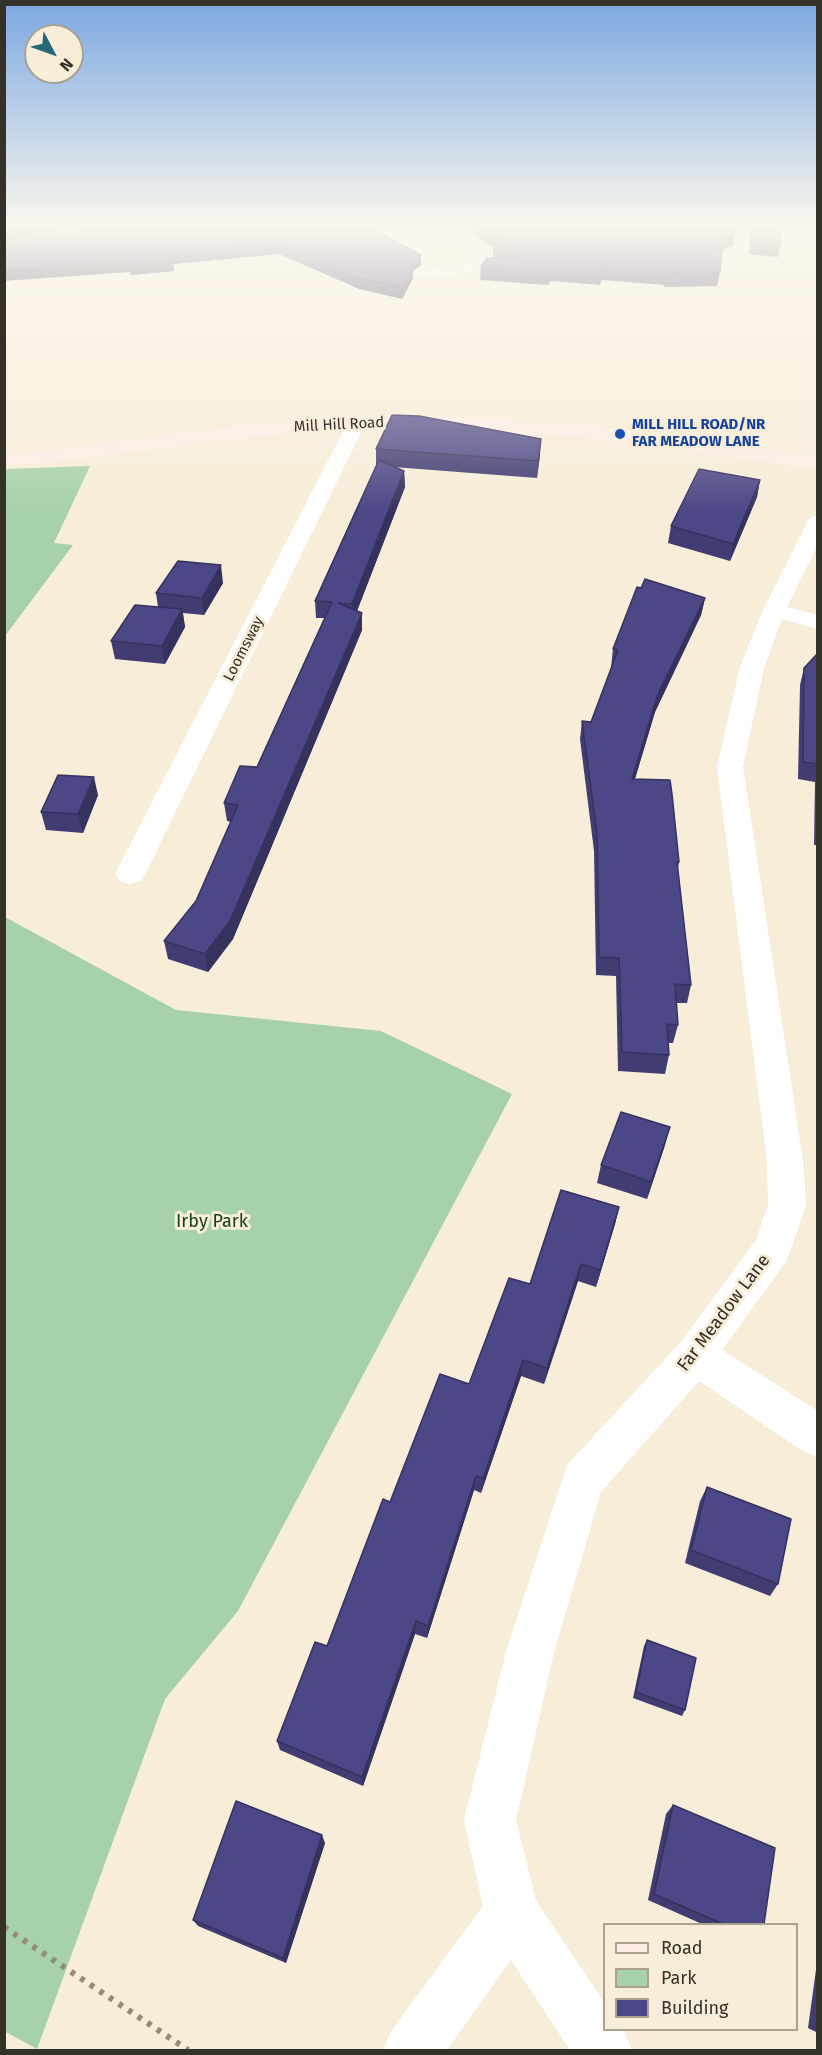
<!DOCTYPE html>
<html>
<head>
<meta charset="utf-8">
<style>
  body { margin:0 }
  #map { position:relative; width:822px; height:2055px; overflow:hidden; background:#f7edd9; font-family:"Fira Sans",sans-serif }
  canvas { display:block }
  .frame { position:absolute; inset:0; border:6px solid #353129; pointer-events:none }
  .legend { position:absolute; left:603px; top:1923px; width:195px; height:108px; box-sizing:border-box; background:#f7edd9; border:2px solid #a9a293; margin:0; padding:8px 10px; list-style:none; font-size:18px; color:#353129 }
  .legend li { display:flex; align-items:center; gap:12px; height:30px }
  .legend b { width:30px; border:2px solid #a9a293 }
  .north { position:absolute; left:24px; top:24px; width:60px; height:60px; box-sizing:border-box; background:#f7edd9; border:2px solid #a9a293; border-radius:50%; rotate:131deg; font-size:16px; font-weight:700; line-height:24px; text-align:center; color:#353129 }
  .north::after { content:''; display:block; margin:auto; width:21px; height:27px; background:#236978; clip-path:polygon(50% 0,100% 100%,50% 72%,0 100%) }
</style>
</head>
<body>
<div id="map">
<canvas width="822" height="2055"></canvas>
<div class="frame"></div>
<ul class="legend">
<li><b style="height:8px;background:#fdece5"></b>Road</li>
<li><b style="height:16px;background:#a7d1aa"></b>Park</li>
<li><b style="height:16px;background:#4c4786"></b>Building</li>
</ul>
<div class="north">N</div>
</div>
<script>
const ctx = document.querySelector('canvas').getContext('2d');
ctx.lineJoin = 'round';
function paint(path, color) { ctx.fillStyle = color; ctx.fill(path, 'evenodd'); }
const toPath = rows => new Path2D(rows.map(r => 'M' + r).join(''));
function trace(path, color, width, dash) { ctx.strokeStyle = color; ctx.lineWidth = width; ctx.lineCap = dash ? 'butt' : 'round'; ctx.setLineDash(dash || []); ctx.stroke(path); }
function write(font, color, halo, rows, align = 'center') {
  ctx.font = font + ' "Fira Sans",sans-serif'; ctx.lineWidth = 6; ctx.setLineDash([]); ctx.textBaseline = 'middle'; ctx.strokeStyle = halo; ctx.fillStyle = color; for (const [text, x, y, turn = 0] of rows) {
    ctx.save(); ctx.translate(x, y); ctx.rotate((+turn || 0) * Math.PI / 180); ctx.textAlign = isNaN(turn) ? turn : align; if (halo) ctx.strokeText(text, 0, 0); ctx.fillText(text, 0, 0); ctx.restore();
  }
}
paint(toPath([
  [90,466,54,543,73,545,5,636,5,469],
  [5,917,176,1010,381,1031,512,1094,238,1611,165,1699,37,2049,4,2031]
]), '#a7d1aa');
trace(toPath([
  [4,1927,188,2050]
]), '#938c7e', 6, [4.5, 7]);
paint(toPath([
  [58,226,72,226,79,238,72,242,67,241,58,226],
  [457,226,471,226,474,240,490,260,526,259,533,263,526,267,415,277,413,274,420,270,476,262,460,241,457,226],
  [727,226,741,226,751,241,746,254,713,263,676,264,669,260,676,256,712,255,735,248,737,241,727,226],
  [357,416,363,418,366,422,145,874,140,881,130,884,120,881,115,874,348,422,351,418,357,416],
  [818,515,818,544,787,607,818,615,818,629,782,619,764,667,743,767,803,1161,806,1205,787,1260,722,1350,818,1411,818,1457,803,1451,699,1381,601,1492,554,1652,516,1820,536,1901,604,2002,604,2030,623,2030,632,2050,570,2050,511,1960,447,2050,383,2050,392,2030,483,1906,464,1820,506,1652,567,1465,681,1342,756,1240,768,1205,767,1161,717,767,740,667,763,610,808,521,811,517,818,515]
]), '#fff');
paint(toPath([
  [357,416,465,418,595,426,818,457,818,469,595,438,465,430,357,428,258,436,37,464,4,465,4,453,37,452,258,424,357,416]
]), '#fdece5');
paint(toPath([
  [367,226,421,265,413,271,413,278,402,299,359,289,279,254,173,264,174,271,131,275,130,272,4,240],
  [473,226,734,226,736,230,733,246,721,250,720,272,717,286,665,287,664,285,601,280,600,285,550,281,548,285,480,280,481,266,493,257,493,247,475,236],
  [744,226,784,226,780,226,780,245,778,257,748,254,752,238],
  [376,449,540,455,537,478,393,467,404,471,405,487,357,611,362,630,233,939,208,972,168,959,164,941,196,901,231,822,227,821,224,803,257,767,325,618,316,618,315,601,376,465],
  [760,480,757,497,730,561,668,543,671,526],
  [223,583,204,615,183,613,185,627,165,664,115,659,111,641,158,607,156,593],
  [705,598,701,615,655,712,635,779,679,862,678,868,691,985,687,1003,676,1003,678,1025,673,1043,668,1043,669,1055,665,1074,618,1071,616,976,596,975,594,851,580,739,582,721,591,722,612,667,611,667,613,649],
  [818,653,818,845,814,845,815,782,798,779,800,685,804,668],
  [98,795,83,833,46,830,41,812],
  [665,1145,647,1199,597,1183,601,1165],
  [619,1207,615,1224,596,1287,578,1281,544,1384,521,1376,481,1493,474,1490,427,1638,415,1634,363,1786,280,1750,277,1741,327,1646,390,1502,469,1384,530,1284],
  [707,1487,778,1584,770,1596,685,1563,700,1501],
  [647,1640,685,1710,682,1716,633,1698,644,1646],
  [673,1805,764,1924,702,1924,648,1900,666,1814],
  [325,1843,286,1963,198,1926,193,1920],
  [818,1955,818,2033,808,2028]
]), '#413d73');
paint(toPath([
  [21,226,58,226,59,232,4,239,4,228],
  [76,226,111,226,77,230],
  [736,230,733,246,712,253,713,241],
  [278,243,279,254,173,264,174,271,131,275,130,264,169,254],
  [421,255,421,265,413,271,413,278,402,299,402,287,411,263],
  [128,261,130,272,4,281,4,270],
  [551,267,550,281,548,285,549,271],
  [603,267,601,280,600,285,601,271],
  [541,439,540,455,537,478,538,461],
  [404,471,405,487,353,621,352,604],
  [760,480,757,497,730,561,733,544],
  [221,565,223,583,204,615,202,598],
  [705,598,701,615,655,712,629,798,632,779,658,694],
  [182,609,185,627,165,664,162,646],
  [362,613,362,630,233,939,208,972,205,954],
  [94,777,98,795,83,833,78,814],
  [670,1127,665,1145,647,1199,651,1182],
  [619,1207,615,1224,596,1287,600,1270],
  [581,1264,578,1281,544,1384,547,1368],
  [523,1360,521,1376,481,1493,483,1479],
  [476,1476,474,1490,427,1638,428,1626],
  [416,1621,415,1634,363,1786,362,1777],
  [322,1835,325,1843,286,1963,283,1958]
]), '#35325e');
const building = toPath([
  [4,226,21,226,4,228,4,226],
  [126,226,367,226,421,255,411,263,413,268,402,287,358,278,278,243,169,254,173,260,130,264,128,261,4,270,4,240,126,226],
  [479,226,734,226,736,230,735,235,713,241,493,247,498,238,479,226],
  [753,226,780,226,780,245,750,243,755,228,753,226],
  [722,250,720,272,667,273,666,271,603,267,601,271,551,267,549,271,481,266,487,258,722,250],
  [392,415,419,416,541,439,538,461,376,449,392,415],
  [379,460,404,471,352,604,338,603,362,613,230,921,205,954,164,941,196,901,238,805,224,803,240,766,257,767,332,602,315,601,379,460],
  [699,469,760,480,733,544,671,526,699,469],
  [178,561,221,565,202,598,156,593,178,561],
  [645,579,705,598,658,694,632,779,670,780,672,794,679,862,677,862,691,985,675,984,678,1025,667,1024,669,1055,622,1052,619,958,599,957,597,833,582,721,591,722,618,650,613,649,637,587,641,588,645,579],
  [135,605,182,609,162,646,111,641,135,605],
  [818,653,818,764,803,762,804,668,818,653],
  [58,775,94,777,78,814,41,812,58,775],
  [621,1112,670,1127,651,1182,601,1165,621,1112],
  [561,1190,619,1207,600,1270,581,1264,547,1368,523,1360,483,1479,476,1476,428,1626,416,1621,362,1777,277,1741,315,1642,327,1646,383,1499,390,1502,440,1374,469,1384,509,1278,530,1284,561,1190],
  [707,1487,791,1519,778,1584,691,1550,707,1487],
  [647,1640,696,1658,685,1710,636,1692,647,1640],
  [236,1801,322,1835,283,1958,193,1920,236,1801],
  [673,1805,775,1848,764,1924,723,1924,654,1894,673,1805]
]);
paint(building, '#4c4786');
trace(building, '#35325e', 1.5);
const sky = ctx.createLinearGradient(0, 0, 0, 514);
sky.addColorStop(0, '#7ba8e1');
sky.addColorStop(0.44, '#fbf7ee');
sky.addColorStop(1, '#fbf7ee00');
ctx.fillStyle = sky;
ctx.fillRect(0, 0, 822, 514);
for (const [x, y, r, color] of [
  [620,434,6,"#1a4fb4"]
]) { const dot = new Path2D(); dot.arc(x, y, r, 0, 2 * Math.PI); ctx.fillStyle = color; ctx.fill(dot); trace(dot, '#f7edd9', 2); }
write('15px', '#353129', '#f7edd9', [
  ["Mill Hill Road",339,425,-3],
  ["Loomsway",244,649,-63]
]);
write('bold 15px', '#164399', '#f7edd9', [
  ["MILL HILL ROAD/NR",632,425],
  ["FAR MEADOW LANE",632,442]
], 'left');
write('18px', '#133f1b', '#f7edd9', [
  ["Irby Park",212,1222]
]);
write('18px', '#353129', '#f7edd9', [
  ["Far Meadow Lane",724,1313,-53]
]);
</script>
</body>
</html>
